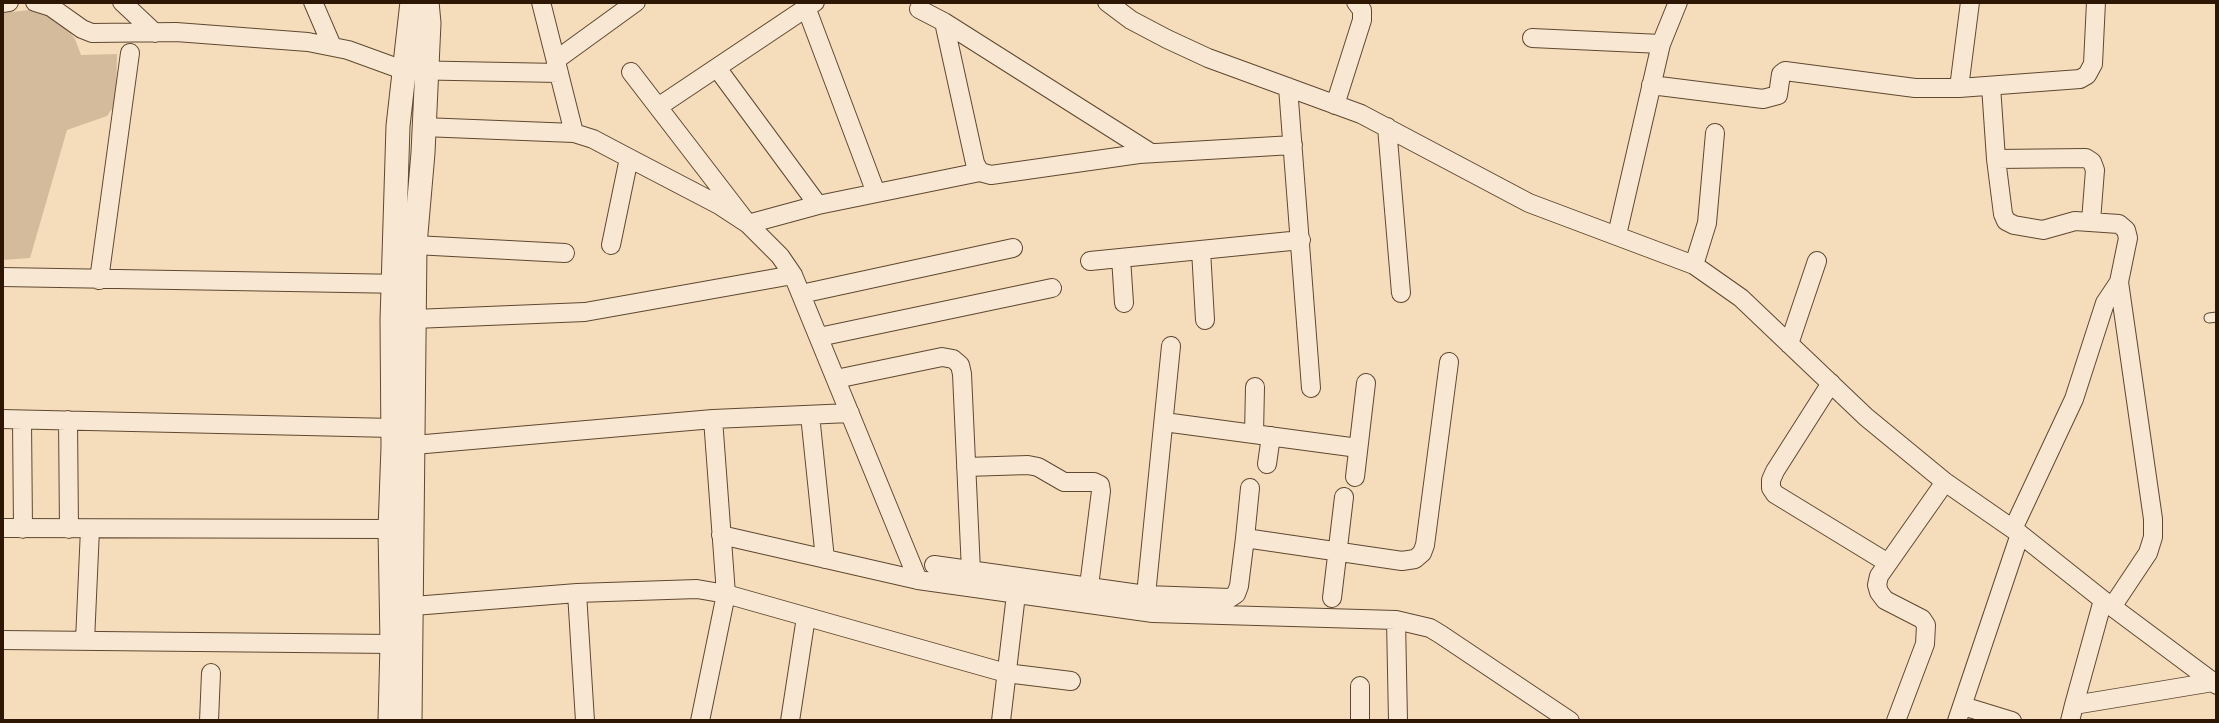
<!DOCTYPE html>
<html>
<head>
<meta charset="utf-8">
<style>
  body { margin:0 }
  #map { position:relative; width:2219px; height:723px; overflow:hidden; background:#f5dcbb; font-family:"IM FELL Double Pica",serif }
  canvas { display:block }
  .frame { position:absolute; inset:0; border:4px solid #2d1702; pointer-events:none }
</style>
</head>
<body>
<div id="map">
<canvas width="2219" height="723"></canvas>
<div class="frame"></div>
</div>
<script>
const ctx = document.querySelector('canvas').getContext('2d');
ctx.lineJoin = 'round';
function paint(path, color) { ctx.fillStyle = color; ctx.fill(path, 'evenodd'); }
const toPath = rows => new Path2D(rows.map(r => 'M' + r).join(''));
function trace(path, color, width, dash) { ctx.strokeStyle = color; ctx.lineWidth = width; ctx.lineCap = dash ? 'butt' : 'round'; ctx.setLineDash(dash || []); ctx.stroke(path); }
paint(toPath([
  [39,9,54,11,75,39,81,55,117,54,116,103,107,116,67,130,30,258,2,260,2,13]
]), '#d3bb9c');
const service = toPath([
  [2209,318,2217,317]
]);
const minor = toPath([
  [35,2,51,7,82,29,92,33,176,32,308,42,348,50,403,70,559,73],
  [122,2,155,33],
  [313,2,332,46],
  [541,2,574,133],
  [1107,2,1131,20,1167,39,1208,58,1361,114,1529,203,1694,265,1741,298,1866,417,1945,482,2020,534,2103,600,2217,685],
  [2,3,9,2],
  [806,7,876,193],
  [919,9,944,22,1151,153],
  [944,22,975,163,980,172,991,175,1139,154,1293,145],
  [1532,38,1661,44],
  [556,60,636,2],
  [717,68,818,205],
  [631,72,748,224,818,205,980,172],
  [1651,85,1763,99,1778,95,1781,74,1785,71,1915,88,1959,88,2080,79,2087,75,2093,64,2096,2],
  [1991,86,1996,159,2086,158,2092,162,2095,170,2091,221],
  [1288,87,1311,388],
  [1959,88,1970,2],
  [1335,105,1362,20,1362,10,1356,2],
  [658,107,815,2],
  [423,127,574,133,593,139,629,158,719,205,748,224,780,256,793,275,918,580,1153,613,1396,620,1430,628,1440,634,1570,721],
  [1387,127,1401,293],
  [1996,159,2003,214,2006,221,2014,225,2043,230,2075,221,2119,224,2126,230,2128,238,2119,282,2153,519,2153,537,2148,553,2112,607],
  [1617,235,1661,44,1678,2],
  [415,245,565,253],
  [611,245,629,158],
  [1201,250,1205,320],
  [1121,258,1124,303],
  [1090,261,1301,240],
  [1694,265,1707,223,1715,133],
  [2,277,404,284],
  [99,280,130,53],
  [801,294,1013,248],
  [414,319,585,312,793,275],
  [819,337,1052,288],
  [1789,344,1817,261],
  [836,379,942,357,953,359,960,365,962,374,971,571],
  [1831,383,1775,471,1771,480,1771,488,1775,494,1888,563],
  [810,415,825,559],
  [2,419,393,428],
  [22,420,23,529],
  [68,420,69,529],
  [1164,422,1358,448],
  [1254,434,1255,387],
  [414,445,713,419,850,413],
  [1267,464,1271,436],
  [966,467,1028,465,1038,467,1064,482,1094,482,1100,485,1101,491,1089,586],
  [1355,477,1366,383],
  [2,528,390,529],
  [2013,529,2074,399,2105,303,2119,282],
  [721,535,918,580],
  [1245,538,1250,488],
  [934,565,1146,595,1171,346],
  [577,593,585,721],
  [1146,595,1230,598,1236,594,1239,586,1245,538,1402,561,1415,559,1422,553,1425,545,1449,362],
  [1332,598,1344,497],
  [401,607,577,593,697,589,726,594,1006,673,1071,681],
  [1396,620,1398,721],
  [2,640,392,644],
  [85,641,90,529],
  [2074,705,2103,600],
  [1963,706,2012,721],
  [209,721,211,673],
  [700,721,726,594,713,419],
  [790,721,806,617],
  [1001,721,1017,586],
  [1360,721,1360,686],
  [1896,721,1925,644,1926,625,1922,619,1885,600,1879,592,1877,585,1879,576,1945,482],
  [1957,721,2020,534],
  [2070,721,2074,705,2213,682]
]);
const tertiary = toPath([
  [390,721,392,644,390,529,393,447,392,320,398,126,412,2],
  [410,721,415,245,423,153,429,23,427,2]
]);
trace(service, '#5f4830', 11);
trace(minor, '#5f4830', 20);
trace(tertiary, '#5f4830', 25);
trace(service, '#f8e8d3', 9);
trace(minor, '#f8e8d3', 18);
trace(tertiary, '#f8e8d3', 23);
</script>
</body>
</html>
